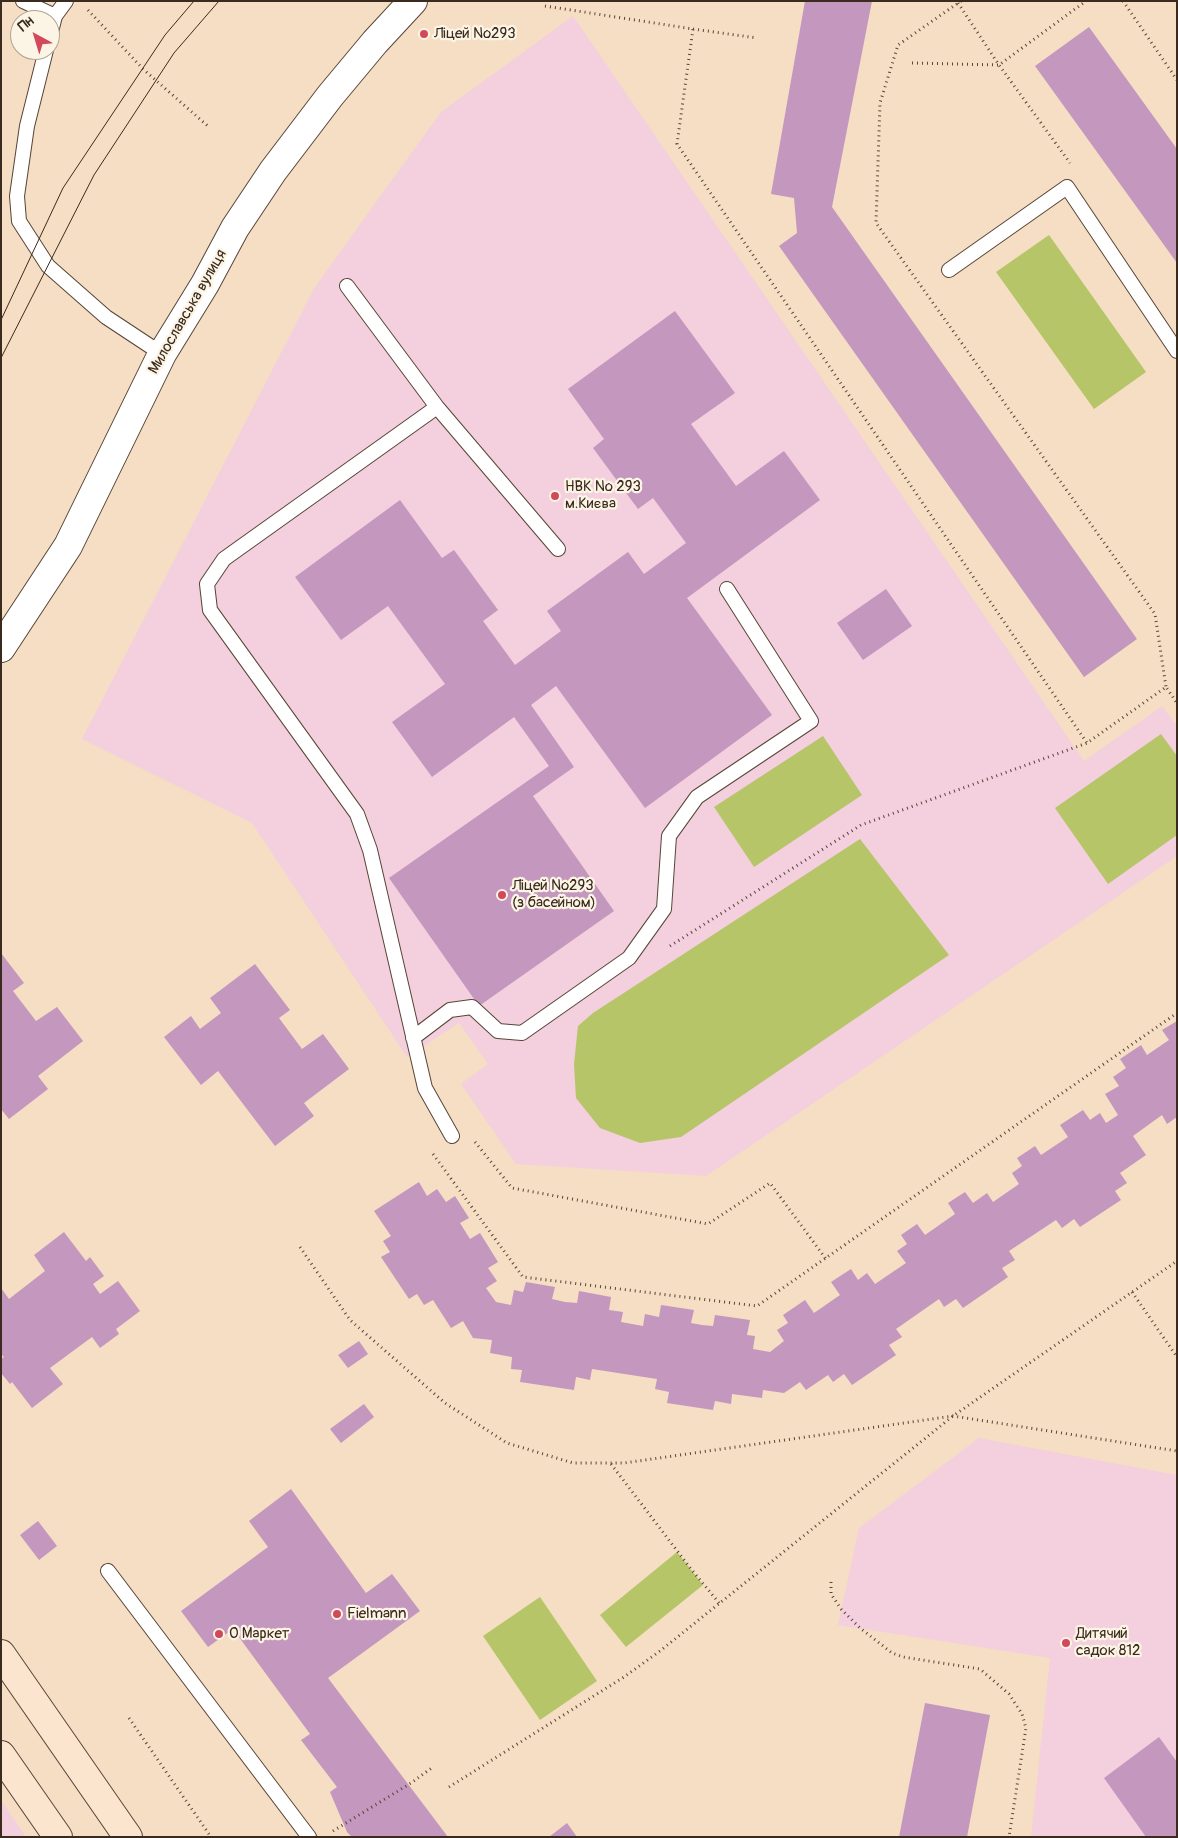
<!DOCTYPE html>
<html>
<head>
<meta charset="utf-8">
<style>
  body { margin:0 }
  #map { position:relative; width:1178px; height:1838px; overflow:hidden; background:#f5dec3; font-family:Pangolin,sans-serif }
  canvas { display:block }
  .frame { position:absolute; inset:0; border:2px solid #3b2a1e; pointer-events:none }
  .north { position:absolute; left:10px; top:10px; width:50px; height:50px; box-sizing:border-box; background:#fcf5e5; border:1px solid #afa495; border-radius:50%; rotate:321deg; font-size:14px; font-weight:700; line-height:20px; text-align:center; color:#3b2a1e }
  .north::after { content:''; display:block; margin:auto; width:18px; height:22px; background:#d1495b; clip-path:polygon(50% 0,100% 100%,50% 72%,0 100%) }
</style>
</head>
<body>
<div id="map">
<canvas width="1178" height="1838"></canvas>
<div class="frame"></div>
<div class="north">Пн</div>
</div>
<script>
const ctx = document.querySelector('canvas').getContext('2d');
ctx.lineJoin = 'round';
function paint(path, color) { ctx.fillStyle = color; ctx.fill(path, 'evenodd'); }
const toPath = rows => new Path2D(rows.map(r => 'M' + r).join(''));
function trace(path, color, width, dash) { ctx.strokeStyle = color; ctx.lineWidth = width; ctx.lineCap = dash ? 'butt' : 'round'; ctx.setLineDash(dash || []); ctx.stroke(path); }
function write(font, color, halo, rows, align = 'center') {
  ctx.font = font + ' Pangolin,sans-serif'; ctx.lineWidth = 4.5; ctx.setLineDash([]); ctx.textBaseline = 'middle'; ctx.strokeStyle = halo; ctx.fillStyle = color; for (const [text, x, y, turn = 0] of rows) {
    ctx.save(); ctx.translate(x, y); ctx.rotate((+turn || 0) * Math.PI / 180); ctx.textAlign = isNaN(turn) ? turn : align; if (halo) ctx.strokeText(text, 0, 0); ctx.fillText(text, 0, 0); ctx.restore();
  }
}
paint(toPath([
  [573,16,1084,761,1162,706,1177,726,1177,856,706,1176,516,1164,461,1084,488,1064,459,1023,407,1057,252,823,82,739,315,287,441,112],
  [979,1438,1177,1475,1177,1837,1031,1837,1050,1658,838,1625,859,1528],
  [1,1800,26,1837,1,1837]
]), '#f4cfde');
paint(toPath([
  [1049,235,1146,372,1094,409,996,272],
  [1161,734,1177,756,1177,835,1108,884,1055,808],
  [823,736,862,795,754,867,714,807],
  [860,839,949,955,681,1137,640,1143,600,1128,576,1098,574,1064,578,1026,593,1013],
  [677,1552,703,1585,626,1647,600,1615],
  [540,1597,597,1681,540,1720,483,1636]
]), '#b6c567');
paint(toPath([
  [805,1,872,1,832,207,1137,639,1084,677,779,246,797,233,794,198,771,194],
  [1089,27,1177,149,1177,263,1035,66],
  [675,311,735,393,691,424,736,486,784,451,820,500,687,598,772,715,645,808,556,686,531,705,574,767,533,796,614,911,479,1006,389,878,549,766,514,717,432,777,392,722,445,684,388,606,341,640,295,577,400,500,442,558,454,550,498,610,483,621,515,665,561,631,547,611,628,552,644,574,686,543,653,498,638,509,593,448,604,439,568,389],
  [886,589,912,626,863,660,837,623],
  [1,953,24,983,13,991,36,1021,57,1007,83,1041,38,1076,48,1089,9,1119,1,1109],
  [255,964,290,1010,279,1018,302,1049,323,1034,349,1069,304,1103,314,1116,275,1146,218,1071,201,1085,164,1037,191,1016,200,1029,221,1013,210,998],
  [1177,1021,1177,1117,1167,1124,1162,1115,1133,1136,1146,1155,1120,1173,1127,1183,1115,1191,1121,1200,1080,1227,1074,1219,1062,1228,1056,1220,1009,1251,1015,1260,1002,1268,1008,1277,963,1308,956,1299,944,1307,939,1299,896,1329,902,1337,889,1345,896,1355,852,1385,844,1374,833,1382,828,1375,806,1390,800,1382,784,1393,763,1390,762,1398,732,1394,731,1404,715,1401,713,1410,667,1403,669,1392,655,1389,657,1379,592,1369,590,1380,576,1377,574,1390,520,1382,522,1370,511,1369,512,1357,490,1353,492,1340,473,1338,463,1321,451,1328,433,1300,424,1305,417,1294,409,1299,381,1257,390,1252,383,1241,391,1236,374,1211,419,1182,427,1196,437,1189,446,1202,455,1196,469,1218,460,1223,470,1239,480,1233,498,1262,488,1268,497,1281,486,1288,496,1302,511,1305,514,1290,523,1292,526,1282,555,1287,552,1299,565,1302,577,1303,579,1291,611,1297,609,1310,623,1312,621,1322,643,1326,645,1314,659,1317,661,1305,694,1310,691,1323,702,1325,713,1326,715,1315,750,1320,747,1335,755,1336,753,1349,770,1352,784,1341,777,1330,788,1323,783,1315,805,1300,814,1313,840,1295,831,1282,851,1269,858,1280,867,1273,875,1284,906,1263,897,1251,907,1244,901,1235,917,1224,925,1235,955,1214,948,1203,965,1192,973,1203,987,1193,993,1202,1019,1184,1012,1173,1022,1166,1017,1158,1035,1146,1041,1155,1068,1137,1060,1125,1083,1110,1090,1120,1100,1113,1106,1123,1118,1115,1105,1094,1119,1086,1113,1077,1126,1068,1120,1059,1141,1045,1147,1055,1169,1040,1162,1030],
  [64,1232,86,1261,90,1257,104,1276,93,1284,100,1294,118,1281,140,1311,116,1329,119,1334,100,1348,92,1337,50,1368,63,1384,32,1408,12,1382,10,1384,1,1373,1,1359,4,1357,1,1354,1,1288,9,1299,45,1271,34,1255],
  [359,1341,368,1354,348,1368,338,1355],
  [364,1404,374,1417,341,1443,330,1429],
  [291,1489,366,1593,392,1574,420,1611,328,1678,448,1837,352,1837,347,1832,330,1792,337,1787,301,1740,310,1734,233,1629,208,1647,181,1611,268,1547,249,1521],
  [38,1521,57,1546,39,1560,20,1535],
  [925,1703,990,1715,967,1837,899,1837],
  [1159,1737,1177,1762,1177,1837,1146,1837,1104,1778],
  [567,1823,577,1837,549,1837]
]), '#c397be');
const service = toPath([
  [23,1,55,16],
  [50,36,55,16,66,1],
  [46,50,27,126,17,196,19,221,48,266,106,317,162,354],
  [949,270,1067,187,1177,351],
  [347,286,437,407,558,549],
  [437,407,224,559,207,584,210,610,357,814,370,850,425,1088,452,1136],
  [413,1038,450,1010,472,1007,498,1031,522,1033,629,958,664,909,669,836,697,797,811,721,727,589],
  [108,1571,309,1837]
]);
const tertiary = toPath([
  [1,648,68,546,162,354,205,284,235,228,273,171,330,96,375,42,413,1]
]);
const secondary = toPath([
  [1,1654,128,1837],
  [1,1755,58,1837]
]);
trace(service, '#574537', 16);
trace(tertiary, '#574537', 30);
trace(secondary, '#574537', 30);
trace(toPath([
  [545,1,545,6,693,29,677,144,1087,743],
  [961,1,898,45,880,103,876,223,1155,614,1166,687],
  [1123,1,1177,80],
  [958,3,999,65,1070,163],
  [88,10,143,69,210,128],
  [693,29,757,38],
  [912,63,999,65,1086,1],
  [670,946,861,825,1087,743,1166,687,1177,703],
  [475,1142,512,1188,708,1224,770,1183,826,1259],
  [433,1154,523,1277,757,1306,1177,1013],
  [300,1247,350,1320,445,1403,507,1443,573,1463,624,1463,953,1416,1177,1451],
  [1132,1292,1177,1357],
  [611,1464,691,1569,720,1604],
  [831,1582,831,1594,841,1609,860,1628,892,1653,903,1657,980,1669,1009,1694,1022,1714,1026,1728,1009,1837],
  [129,1718,211,1837],
  [449,1787,624,1677,660,1651,953,1416,1177,1261],
  [333,1831,411,1783,433,1767]
]), '#574537', 3, [1, 4]);
trace(service, '#fff', 14);
trace(tertiary, '#fff', 28);
trace(secondary, '#fce5cf', 28);
trace(toPath([
  [1,320,63,188,165,35,194,1],
  [1,358,94,175,174,53,219,1]
]), '#3b2a1e', 1);
for (const [x, y, r, color] of [
  [424,34,5,"#d1495b"],
  [555,496,5,"#d1495b"],
  [502,895,5,"#d1495b"],
  [337,1614,5,"#d1495b"],
  [219,1634,5,"#d1495b"],
  [1066,1643,5,"#d1495b"]
]) { const dot = new Path2D(); dot.arc(x, y, r, 0, 2 * Math.PI); ctx.fillStyle = color; ctx.fill(dot); trace(dot, '#fcf5e5', 2); }
write('15px', '#3b2a1e', '#fcf5e5', [
  ["Ліцей №293",434,34],
  ["НВК № 293",565,487],
  ["м.Києва",565,504],
  ["Ліцей №293",512,886],
  ["(з басейном)",512,903],
  ["Fielmann",347,1614],
  ["О Маркет",229,1634],
  ["Дитячий",1076,1634],
  ["садок 812",1076,1651]
], 'left');
write('15px', '#3b2a1e', '#fcf5e5', [
  ["Милославська вулиця",188,312,-60]
]);
</script>
</body>
</html>
